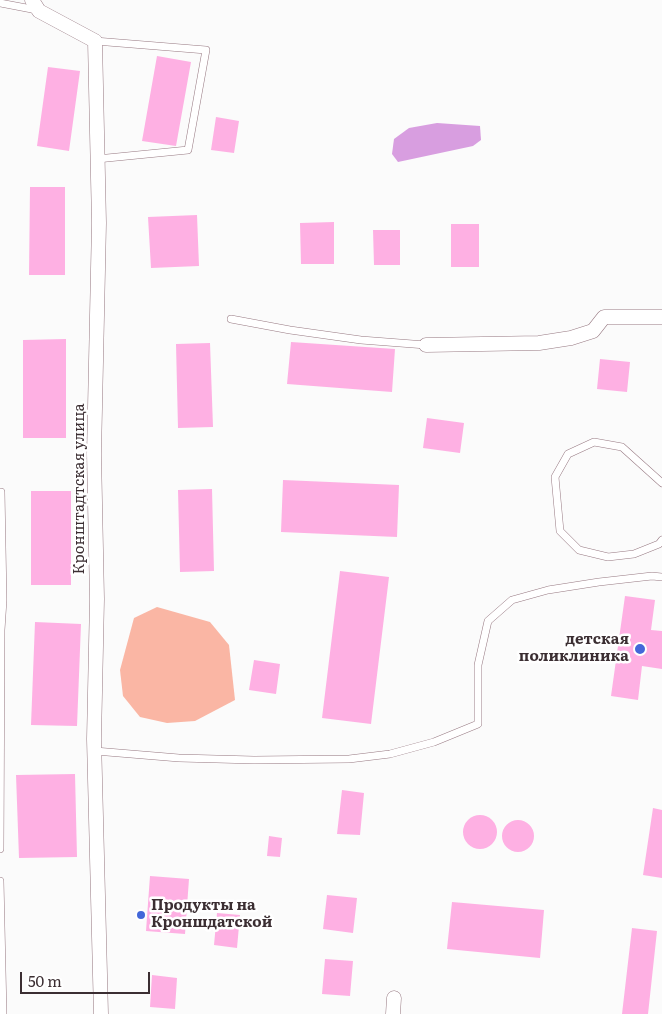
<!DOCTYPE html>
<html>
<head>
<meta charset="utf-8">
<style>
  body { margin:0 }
  #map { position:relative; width:662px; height:1014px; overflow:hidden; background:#fbfbfb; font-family:Literata,serif }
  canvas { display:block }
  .scale { position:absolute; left:20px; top:972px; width:130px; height:22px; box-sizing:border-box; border:2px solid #3b2e32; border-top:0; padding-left:6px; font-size:15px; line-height:18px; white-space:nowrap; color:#3b2e32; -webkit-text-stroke:4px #fff; paint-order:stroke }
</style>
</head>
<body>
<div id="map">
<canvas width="662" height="1014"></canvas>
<div class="scale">50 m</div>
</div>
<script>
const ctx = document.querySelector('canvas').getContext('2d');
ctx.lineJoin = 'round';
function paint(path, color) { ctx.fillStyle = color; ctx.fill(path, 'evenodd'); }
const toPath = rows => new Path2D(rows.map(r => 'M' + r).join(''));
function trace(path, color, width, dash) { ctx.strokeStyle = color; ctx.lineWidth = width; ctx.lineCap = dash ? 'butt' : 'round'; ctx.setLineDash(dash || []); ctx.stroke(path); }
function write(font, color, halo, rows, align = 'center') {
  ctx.font = font + ' Literata,serif'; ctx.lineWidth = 5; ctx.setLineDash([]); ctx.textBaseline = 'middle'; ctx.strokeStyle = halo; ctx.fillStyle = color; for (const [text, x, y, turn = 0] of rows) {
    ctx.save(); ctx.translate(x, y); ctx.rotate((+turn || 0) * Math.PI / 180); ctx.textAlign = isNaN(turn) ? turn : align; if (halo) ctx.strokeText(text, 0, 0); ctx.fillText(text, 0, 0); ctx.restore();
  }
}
paint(toPath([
  [157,607,210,622,229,645,235,700,195,721,167,723,140,717,123,696,120,670,134,618]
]), '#fab6a4');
paint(toPath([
  [437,123,480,126,481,140,473,146,398,162,392,154,394,139,409,128]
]), '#d89ee0');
paint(toPath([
  [157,56,191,62,176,146,142,141],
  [48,67,80,71,69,151,37,146],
  [216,117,239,121,234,153,211,150],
  [30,187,65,187,65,275,29,275],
  [197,215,199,266,151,268,148,217],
  [334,222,334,264,301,264,300,223],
  [451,224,479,224,479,267,451,267],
  [373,230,400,230,400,265,374,265],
  [66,339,66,438,23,438,23,340],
  [291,342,395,349,392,392,287,384],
  [210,343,213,427,178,428,176,344],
  [600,359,630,362,627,392,597,389],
  [427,418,464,423,460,453,423,448],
  [283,480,399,485,397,537,281,532],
  [212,489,214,571,180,572,178,490],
  [31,491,71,491,71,585,31,585],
  [340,571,389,577,371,724,322,718],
  [625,596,655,600,651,630,662,631,662,669,642,666,638,700,611,696],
  [35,622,81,624,77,726,31,725],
  [254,660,280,664,276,694,249,690],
  [75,774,77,857,19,858,16,775],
  [342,790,364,793,360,835,337,834],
  [653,808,662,810,662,878,643,875],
  '463 832a17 17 0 1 1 34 0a17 17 0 1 1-34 0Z',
  '502 836a16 16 0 1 1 32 0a16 16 0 1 1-32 0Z',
  [269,836,282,838,280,857,267,856],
  [150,876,189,879,185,934,146,931],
  [327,895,357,898,353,933,323,929],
  [452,902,544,910,540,958,447,949],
  [217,913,240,915,237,948,214,945],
  [632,928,657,931,648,1014,622,1014],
  [325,959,353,961,350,996,322,994],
  [152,975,177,978,175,1009,150,1007]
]), '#feb0e3');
const service = toPath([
  [0,3,37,10],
  [95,41,206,50,188,150,97,159],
  [231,319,290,330,361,340,426,345],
  [662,483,622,447,594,442,568,454,555,477,560,531,579,550,608,557,634,554,659,544,662,540],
  [95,751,179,758,254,760,349,759,390,754,434,742,478,724,478,665,488,621,512,600,548,590,599,582,652,576,662,577],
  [0,849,1,630,3,600,1,492],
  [0,881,3,1014]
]);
const minor = toPath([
  [32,0,39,11,95,41,99,223,94,454,97,599,94,739,101,1014],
  [426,345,539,343,571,338,593,331,604,317,662,317],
  [393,1014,394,998]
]);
trace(service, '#977982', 8);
trace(minor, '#977982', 15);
trace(service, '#fff', 7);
trace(minor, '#fff', 14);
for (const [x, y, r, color] of [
  [640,649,6,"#4367d9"],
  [141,915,5,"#4367d9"]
]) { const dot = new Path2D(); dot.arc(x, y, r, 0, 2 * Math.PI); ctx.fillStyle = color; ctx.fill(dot); trace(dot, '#fff', 2); }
write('15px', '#3b2e32', '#fff', [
  ["Кронштадтская улица",80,489,-90]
]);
write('bold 15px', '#3b2e32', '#fff', [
  ["детская",629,640],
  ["поликлиника",629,657],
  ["Продукты на",151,906,"left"],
  ["Кроншдатской",151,923,"left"]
], 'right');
</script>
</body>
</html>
